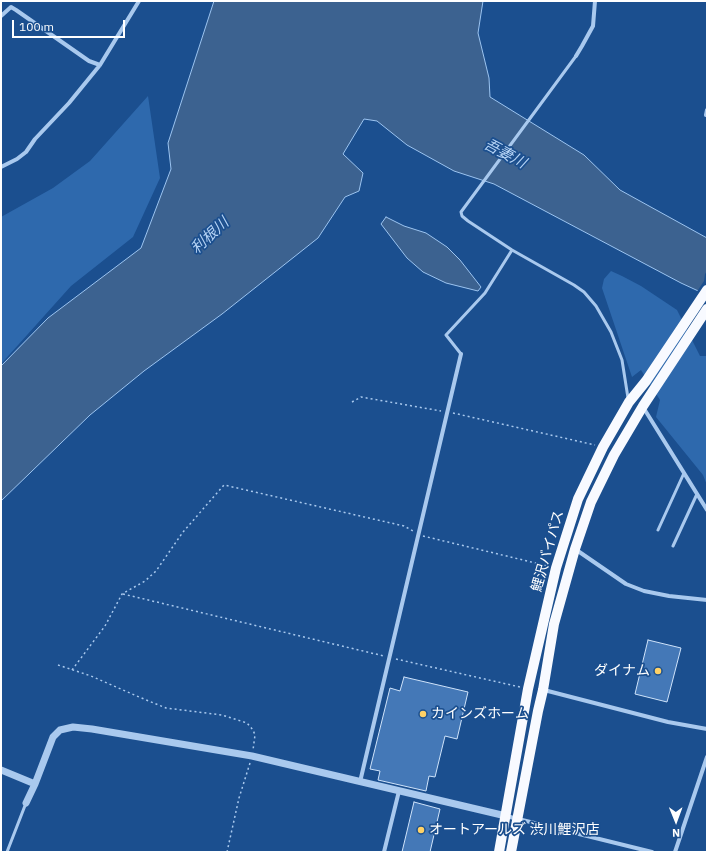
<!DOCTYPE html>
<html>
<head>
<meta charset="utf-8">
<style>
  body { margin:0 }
  #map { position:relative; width:708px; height:853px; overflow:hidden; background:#1b4f8f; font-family:"IBM Plex Sans",sans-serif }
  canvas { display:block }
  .frame { position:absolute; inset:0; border:2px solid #fff; pointer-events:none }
  .north { position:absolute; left:656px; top:801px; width:40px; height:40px; -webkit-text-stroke:3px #1b4f8f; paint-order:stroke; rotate:179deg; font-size:11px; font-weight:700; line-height:16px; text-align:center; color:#fff }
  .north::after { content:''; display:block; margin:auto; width:14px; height:18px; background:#fff; clip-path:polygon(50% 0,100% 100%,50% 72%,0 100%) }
  .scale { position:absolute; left:12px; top:20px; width:113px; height:18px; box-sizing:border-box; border:2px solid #fff; border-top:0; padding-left:5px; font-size:12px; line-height:14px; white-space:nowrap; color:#fff; -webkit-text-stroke:3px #1b4f8f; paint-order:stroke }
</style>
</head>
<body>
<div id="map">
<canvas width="708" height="853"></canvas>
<div class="frame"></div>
<div class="north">N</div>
<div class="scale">100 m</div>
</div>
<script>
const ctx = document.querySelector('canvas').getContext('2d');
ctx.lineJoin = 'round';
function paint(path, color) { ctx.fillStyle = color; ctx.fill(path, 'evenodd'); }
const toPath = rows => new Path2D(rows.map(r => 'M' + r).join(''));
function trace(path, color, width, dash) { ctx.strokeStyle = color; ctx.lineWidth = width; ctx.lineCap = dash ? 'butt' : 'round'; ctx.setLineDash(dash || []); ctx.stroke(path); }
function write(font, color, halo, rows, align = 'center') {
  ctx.font = font + ' "IBM Plex Sans","Noto Sans JP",sans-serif'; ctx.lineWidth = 3.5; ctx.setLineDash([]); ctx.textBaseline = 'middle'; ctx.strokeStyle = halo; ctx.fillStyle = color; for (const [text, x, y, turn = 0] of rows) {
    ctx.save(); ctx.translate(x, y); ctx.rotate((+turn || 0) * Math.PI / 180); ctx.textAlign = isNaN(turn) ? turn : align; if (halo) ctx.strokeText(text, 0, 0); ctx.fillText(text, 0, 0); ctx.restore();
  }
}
paint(toPath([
  [148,96,160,178,133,237,71,286,1,364,1,217,53,188,90,161],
  [611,271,622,276,641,286,677,310,700,356,707,356,707,485,703,475,656,417,660,400,641,370,632,377,602,288,604,279]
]), '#2e69ad');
const water = toPath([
  [214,1,483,1,478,33,489,78,490,97,584,155,620,190,707,238,707,295,681,283,494,184,454,171,407,145,377,121,364,119,343,154,363,173,359,191,345,197,318,238,222,314,144,371,90,415,1,501,1,366,48,318,141,248,171,169,168,143,214,1],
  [386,217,404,226,426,233,447,247,460,260,481,287,478,291,446,283,423,272,407,258,381,224,386,217]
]);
paint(water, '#3c6290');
trace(water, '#9cc4f0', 1);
paint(toPath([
  [707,271,707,297,696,293,704,281,705,274]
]), '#1b4f8f');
const building = toPath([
  [648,640,681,648,667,702,635,694,648,640],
  [404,677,468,692,457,739,445,736,435,777,429,776,426,791,378,780,380,771,370,769,390,688,400,691,404,677],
  [414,802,440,809,430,852,402,852,414,802]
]);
paint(building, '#4478b7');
trace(building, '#cfe3fa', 1);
trace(toPath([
  [352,402,361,397,441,411],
  [453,413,595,445],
  [423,536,548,566],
  [123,594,384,656],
  [396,659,520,687],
  [58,665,91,676,139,697,166,708,222,715,247,723,253,730,255,735,253,750],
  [72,670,105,626,122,594,145,581,156,571,183,532,224,485,404,526,413,531],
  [227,852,239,798,250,763]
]), '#a9c9ee', 1.5, [2, 3]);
trace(toPath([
  [576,56,461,212,462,216,468,221,512,250,574,285,584,292,596,306,611,332,622,360,628,398],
  [461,354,446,335,485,293,512,250],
  [658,530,684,473],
  [673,546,697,494],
  [7,852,26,803]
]), '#a9c9ee', 3);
trace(toPath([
  [1,16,11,7,16,10,89,61,100,65],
  [576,56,582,46,593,26,595,1],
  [706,115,707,110],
  [1,167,17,159,26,152,35,139,69,103,100,65,139,1],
  [643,407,707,510],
  [575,549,626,584,644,591,669,596,707,600],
  [544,690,668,722,707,729],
  [360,782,461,354],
  [506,816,652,852],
  [384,852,399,791],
  [675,852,707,757]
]), '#a9c9ee', 4);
trace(toPath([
  [1,770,35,784],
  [26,803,35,784,53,737,60,730,73,727,92,729,252,756,506,816]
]), '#a9c9ee', 7);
trace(toPath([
  [499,852,528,689,556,568,578,499,603,447,629,402,646,381,707,290],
  [511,852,538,711,543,690,554,624,575,549,591,502,614,455,643,406,707,309]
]), '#f8faff', 10);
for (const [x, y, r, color] of [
  [658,671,4,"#ffd166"],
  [423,714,4,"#ffd166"],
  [421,830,4,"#ffd166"]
]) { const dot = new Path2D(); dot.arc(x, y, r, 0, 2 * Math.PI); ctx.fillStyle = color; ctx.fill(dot); trace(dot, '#1b4f8f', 1.5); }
write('14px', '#fff', '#1b4f8f', [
  ["鯉沢バイパス",548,551,-74]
]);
write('14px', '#fff', '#1b4f8f', [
  ["ダイナム",650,671,"right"],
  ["カインズホーム",431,714],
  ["オートアールズ 渋川鯉沢店",429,830]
], 'left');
write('italic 15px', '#b5d3f5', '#1b4f8f', [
  ["吾妻川",505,154,28],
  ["利根川",210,236,-43]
]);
</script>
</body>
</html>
